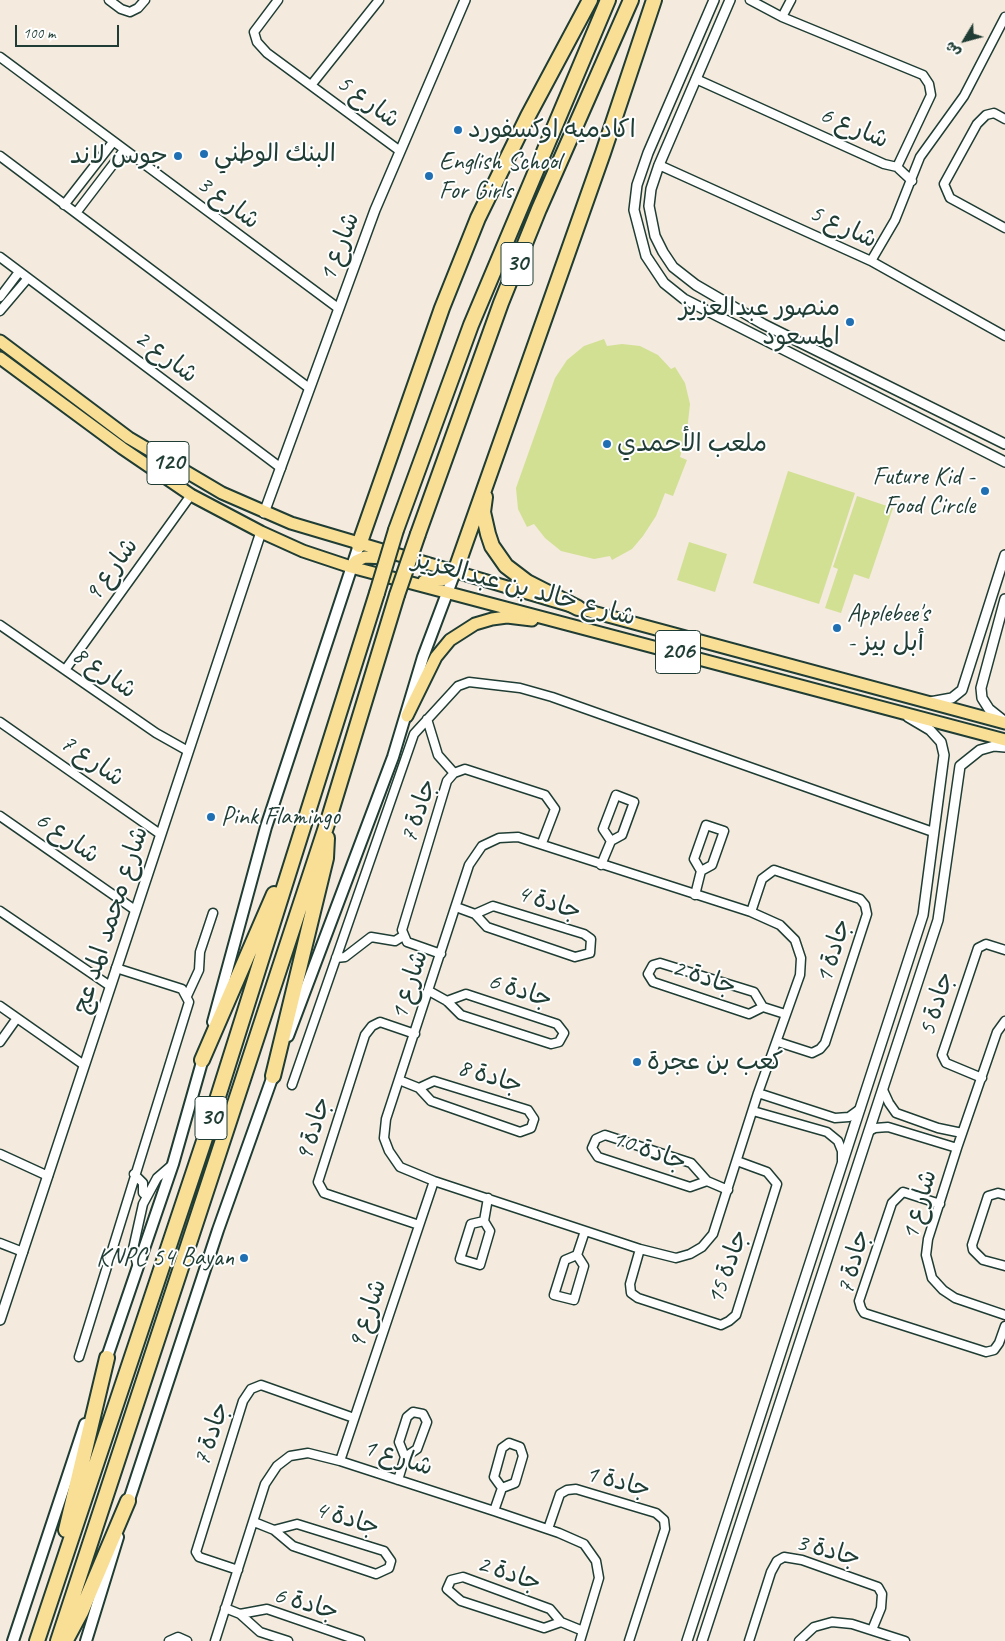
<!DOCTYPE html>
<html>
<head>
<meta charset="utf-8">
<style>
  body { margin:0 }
  #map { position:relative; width:1005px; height:1641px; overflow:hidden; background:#f4eadd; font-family:Caveat,"Playpen Sans Arabic",sans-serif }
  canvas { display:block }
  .north { position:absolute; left:940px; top:15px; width:50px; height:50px; -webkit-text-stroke:4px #fff; paint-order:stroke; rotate:233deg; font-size:14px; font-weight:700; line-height:20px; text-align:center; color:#1f3d34 }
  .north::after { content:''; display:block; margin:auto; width:18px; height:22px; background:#1f3d34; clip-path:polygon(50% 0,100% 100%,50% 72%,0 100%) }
  .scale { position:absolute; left:15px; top:25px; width:104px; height:22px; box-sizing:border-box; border:2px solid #1f3d34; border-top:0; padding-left:6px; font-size:15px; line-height:18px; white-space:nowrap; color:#1f3d34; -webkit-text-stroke:4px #fff; paint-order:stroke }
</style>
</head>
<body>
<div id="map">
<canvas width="1005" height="1641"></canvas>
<div class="north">ش</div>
<div class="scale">100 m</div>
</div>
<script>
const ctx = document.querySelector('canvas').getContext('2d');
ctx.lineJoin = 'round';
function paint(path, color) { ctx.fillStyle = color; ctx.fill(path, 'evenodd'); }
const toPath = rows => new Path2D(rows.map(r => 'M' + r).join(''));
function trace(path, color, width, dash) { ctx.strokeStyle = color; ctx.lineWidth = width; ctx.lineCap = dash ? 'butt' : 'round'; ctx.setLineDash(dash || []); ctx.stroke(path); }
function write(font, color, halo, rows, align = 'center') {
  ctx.font = font + ' Caveat,"Playpen Sans Arabic",sans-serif'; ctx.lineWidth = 4; ctx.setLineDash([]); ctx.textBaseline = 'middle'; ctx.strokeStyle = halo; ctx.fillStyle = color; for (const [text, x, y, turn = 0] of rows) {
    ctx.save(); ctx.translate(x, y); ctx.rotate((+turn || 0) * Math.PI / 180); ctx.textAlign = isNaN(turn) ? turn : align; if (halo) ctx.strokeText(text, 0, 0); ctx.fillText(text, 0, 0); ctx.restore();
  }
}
paint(toPath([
  [604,339,607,346,622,344,640,346,658,355,671,369,675,367,685,383,690,404,687,431,680,457,687,460,673,496,665,493,656,516,643,536,632,549,612,560,610,556,594,559,561,551,545,538,534,524,527,527,518,509,516,488,555,378,567,360,584,346],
  [788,471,855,493,819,604,753,583],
  [857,496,893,508,869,579,854,574,841,613,825,608,838,569,833,567],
  [689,542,727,554,715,592,677,580]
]), '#d2e094');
const minor = toPath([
  [109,0,121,9,130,12,138,8,145,0],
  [278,0,254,32,257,42,267,53,400,151],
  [782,17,791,0],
  [0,57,338,308],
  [696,79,884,164,897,167,931,95,929,84,923,75,782,17,750,0],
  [312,84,379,0],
  [1005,119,994,113,986,115,977,124,944,184,950,198,1005,228],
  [0,156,309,388],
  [659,165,871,261,1005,336],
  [897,167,912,181],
  [64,205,113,142],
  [76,213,124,150],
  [0,257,281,468],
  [871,261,895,220,920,157,964,96,1005,17],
  [0,297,19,272],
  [0,311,28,278],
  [0,625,156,733,188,751],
  [65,670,191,495],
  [427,719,438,755,454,773],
  [0,722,160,834],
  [0,816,135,910],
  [518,837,751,912,780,925,795,940,801,958,800,975,758,1093,713,1234,702,1247,690,1254,676,1258,640,1249,434,1181,400,1167,389,1151,384,1138,386,1119,469,865,482,846,499,838,518,837],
  [601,865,611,841,622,835,634,802,616,795,603,829,611,841],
  [695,895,701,871,712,865,724,831,706,825,694,859,701,871],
  [456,907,475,914,487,927,575,957,590,953,591,939,584,934,493,906,475,914],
  [0,911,110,986],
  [751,912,762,879,774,870,860,899,865,905,867,914,825,1043,820,1049,812,1053,778,1042],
  [441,954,407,942,402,930,447,781,454,773,465,769,545,795,555,809,542,843],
  [336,958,345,957,371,937,395,941,403,936],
  [429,991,447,1001,461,1015,551,1044,559,1042,564,1033,557,1024,466,994,447,1001],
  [187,996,199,970,200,952,213,913],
  [0,1006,84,1065],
  [763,1007,749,1014,653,982,648,974,653,965,660,963,754,992,763,1007,785,1014],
  [1005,1021,997,1032,957,1148,928,1239,926,1255,932,1278,943,1290,955,1298,1005,1315],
  [415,1034,380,1022,372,1026,365,1035,318,1182,324,1193,419,1225],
  [0,1042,17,1018],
  [982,1078,946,1063,942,1055,978,948,986,944,1005,950],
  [399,1080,419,1088,431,1101,520,1132,531,1128,534,1119,528,1110,434,1081,419,1088],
  [292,1085,414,734,458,686,469,682,520,688,552,697,933,832],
  [883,1090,889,1103,896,1113,938,1128,962,1133],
  [758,1093,835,1118,849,1117,860,1109],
  [753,1111,827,1132,838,1141,842,1151,842,1160],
  [869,1131,875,1128,888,1127,957,1148],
  [0,1154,48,1176],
  [134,1174,143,1183,143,1193,147,1196],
  [707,1181,690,1187,598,1157,592,1148,596,1139,605,1135,691,1163,707,1181,728,1190],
  [1005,1195,998,1193,988,1196,972,1245,973,1250,983,1260,1005,1266],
  [940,1204,903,1192,892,1203,859,1301,861,1308,864,1313,986,1352,994,1350,999,1343,1005,1326],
  [484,1221,471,1224,460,1259,480,1265,490,1231,484,1221,488,1198],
  [0,1243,23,1252],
  [640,1249,630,1284,631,1293,638,1298,721,1325,729,1321,736,1315,777,1184,767,1172,737,1161],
  [577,1255,584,1266,574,1300,554,1295,565,1260,577,1255],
  [577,1255,585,1231],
  [138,1267,133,1249,143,1204,157,1178,172,1165],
  [79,1357,189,1002,182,989,116,968],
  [340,1461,434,1181],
  [398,1480,405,1457,417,1449,427,1422,423,1414,413,1412,407,1417,399,1442,405,1457],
  [494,1511,502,1488,515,1483,523,1456,520,1447,509,1443,502,1448,494,1477,502,1488],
  [254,1522,274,1530,297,1524,384,1551,391,1561,389,1568,376,1574,293,1546,274,1530],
  [548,1529,560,1494,567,1490,576,1489,656,1513,664,1520,665,1529,629,1641],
  [238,1570,199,1557,196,1552,243,1401,251,1389,261,1385,354,1418],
  [225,1608,240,1614,260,1632,288,1641],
  [240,1614,267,1609,360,1641],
  [561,1622,544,1628,461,1601,447,1589,451,1580,463,1577,550,1609,561,1622,583,1631],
  [169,1641,178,1637,187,1641],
  [215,1641,265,1484,277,1466,290,1456,308,1453,340,1461,494,1511,559,1533,584,1544,596,1561,599,1578,580,1641],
  [749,1641,771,1572,777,1561,784,1557,802,1560,878,1587,882,1594,881,1608,872,1630],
  [799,1641,814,1627,832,1622,852,1624,905,1641]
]);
const tertiary = toPath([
  [714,0,648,153,637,185,634,210,646,256,664,283,684,299,1005,462],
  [730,0,659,165,651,189,649,206,655,236,663,252,673,267,696,285,763,324,1005,444],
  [264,513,375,210,465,0],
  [930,702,952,698,962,690,1005,555],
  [1004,721,989,709,982,698,981,688,1005,599],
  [0,1320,261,532],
  [687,1641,923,915,944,755,941,742,930,730,908,717],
  [702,1641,938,920,960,766,980,750,994,746,1005,747]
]);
const secondary = toPath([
  [213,1022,266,827,359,545],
  [288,1036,393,757,423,657,455,572],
  [105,1363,173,1164,204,1055],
  [127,1506,218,1230,275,1070],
  [13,1641,85,1424],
  [86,1641,118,1537]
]);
const primary = toPath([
  [0,341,129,438,222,493,291,523,578,608,1005,723],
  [0,358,122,448,191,495,261,532,303,551,351,567,1005,740],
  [351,567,356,561,365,557,385,558],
  [424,581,442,580,455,572],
  [407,716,436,657,450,640,475,624,492,619,507,617,532,620]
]);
const motorway = toPath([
  [485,497,483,512,488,534,492,546,506,566,527,582,578,608],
  [396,530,471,325,608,0],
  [418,534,501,303,539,209,631,0],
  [359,545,442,308,478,218,528,116,590,0],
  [455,572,603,153,654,0],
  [202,1060,274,894],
  [273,1076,326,858,327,838],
  [66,1530,107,1358],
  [66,1640,81,1612,128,1501],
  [37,1641,204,1141,377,593],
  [58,1641,329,818,397,595]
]);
trace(minor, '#1f3d34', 11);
trace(tertiary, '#1f3d34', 12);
trace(secondary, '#1f3d34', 14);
trace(primary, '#1f3d34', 15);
trace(motorway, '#1f3d34', 18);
trace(minor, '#fff', 8);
trace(tertiary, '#fff', 9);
trace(secondary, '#fff', 10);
trace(primary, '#f9df96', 11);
trace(motorway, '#f9df96', 14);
const motorwayBridge = toPath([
  [377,593,396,530],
  [397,595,418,534]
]);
trace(motorwayBridge, '#1f3d34', 18, []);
trace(motorwayBridge, '#f9df96', 14);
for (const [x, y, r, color] of [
  [458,130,5,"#1f6fb2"],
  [204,154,5,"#1f6fb2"],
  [178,156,5,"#1f6fb2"],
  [429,176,5,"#1f6fb2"],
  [850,322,5,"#1f6fb2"],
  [607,444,5,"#1f6fb2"],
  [985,491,5,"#1f6fb2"],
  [837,628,5,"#1f6fb2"],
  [211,817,5,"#1f6fb2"],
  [637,1062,5,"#1f6fb2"],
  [244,1258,5,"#1f6fb2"]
]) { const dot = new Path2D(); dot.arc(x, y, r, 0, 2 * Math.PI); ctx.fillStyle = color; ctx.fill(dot); trace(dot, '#fff', 2); }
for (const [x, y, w] of [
  [517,264,32],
  [168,463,42],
  [678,652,45],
  [211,1118,32]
]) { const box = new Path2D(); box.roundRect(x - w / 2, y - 21.5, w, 43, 4); ctx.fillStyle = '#fff'; ctx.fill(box); trace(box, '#1f3d34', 1); }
write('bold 24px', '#1f3d34', null, [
  ["30",517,264],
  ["120",168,463],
  ["206",678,652],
  ["30",211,1118]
]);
write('25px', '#1f3d34', '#fff', [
  ["شارع 5",368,102,37],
  ["شارع 6",854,128,23],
  ["شارع 3",228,203,37],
  ["شارع 5",843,227,25],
  ["شارع 1",340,247,-69],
  ["شارع 2",166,357,37],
  ["شارع 9",112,570,-54],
  ["شارع خالد بن عبدالعزيز",524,589,15],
  ["شارع 8",104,673,35],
  ["شارع 7",92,761,35],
  ["جادة 7",419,811,-71],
  ["شارع 6",67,838,35],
  ["جادة 4",549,903,18],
  ["شارع محمد المد عج",111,920,-72],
  ["جادة 1",834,951,-72],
  ["جادة 2",704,978,19],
  ["شارع 1",410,985,-72],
  ["جادة 6",520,991,18],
  ["جادة 5",937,1004,-72],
  ["جادة 8",490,1077,17],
  ["جادة 9",314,1129,-72],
  ["جادة 10",649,1151,20],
  ["شارع 1",920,1205,-74],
  ["جادة 7",854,1262,-75],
  ["جادة 15",728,1267,-70],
  ["شارع 9",368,1314,-71],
  ["جادة 7",212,1434,-71],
  ["شارع 1",398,1458,18],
  ["جادة 1",618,1482,15],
  ["جادة 4",347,1519,17],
  ["جادة 3",828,1551,15],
  ["جادة 2",509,1574,19],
  ["جادة 6",306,1604,16]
]);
write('25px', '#1f3d34', '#fff', [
  ["اكادميه اوكسفورد",468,130],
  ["البنك الوطني",214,154],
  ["جوس لاند",168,156,"right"],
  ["English School",439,162],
  ["For Girls",439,191],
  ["منصور عبدالعزيز",840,308,"right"],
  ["المسعود",840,337,"right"],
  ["ملعب الأحمدي",617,444],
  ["Future Kid -",975,477,"right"],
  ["Food Circle",975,506,"right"],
  ["Applebee's",847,614],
  ["- أبل بيز",847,643],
  ["Pink Flamingo",221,817],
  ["كعب بن عجرة",647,1062],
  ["KNPC 54 Bayan",234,1258,"right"]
], 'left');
</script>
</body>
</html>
